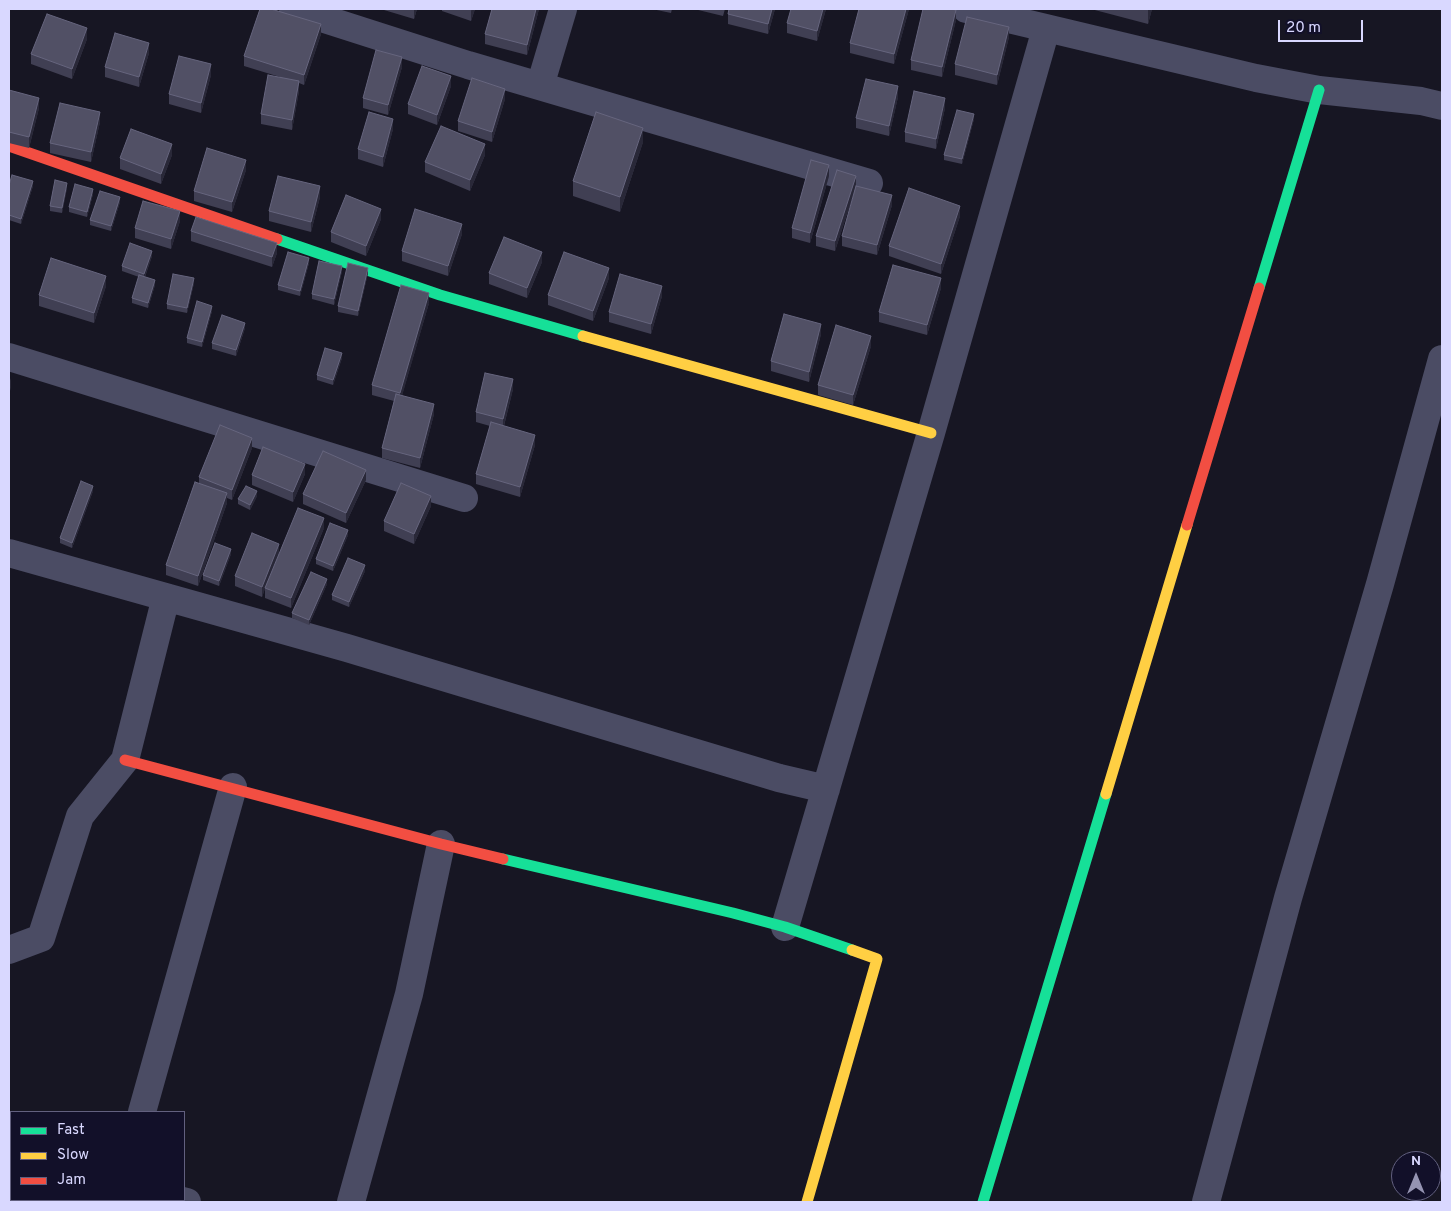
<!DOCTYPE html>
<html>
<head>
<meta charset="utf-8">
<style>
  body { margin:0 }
  #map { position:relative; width:1451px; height:1211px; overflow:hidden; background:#171623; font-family:Overpass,sans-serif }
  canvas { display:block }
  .frame { position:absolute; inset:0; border:10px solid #d9d8ff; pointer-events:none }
  .legend { position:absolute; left:10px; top:1111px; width:175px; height:90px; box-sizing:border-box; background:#121029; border:1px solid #62607f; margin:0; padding:6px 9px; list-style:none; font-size:15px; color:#d9d8ff }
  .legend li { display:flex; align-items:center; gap:10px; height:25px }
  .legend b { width:25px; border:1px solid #62607f }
  .north { position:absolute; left:1391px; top:1151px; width:50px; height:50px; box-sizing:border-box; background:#121029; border:1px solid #62607f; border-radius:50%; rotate:0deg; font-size:14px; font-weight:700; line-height:20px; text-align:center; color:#d9d8ff }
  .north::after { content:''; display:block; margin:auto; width:18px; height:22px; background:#9594b2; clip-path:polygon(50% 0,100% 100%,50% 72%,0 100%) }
  .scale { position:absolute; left:1278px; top:20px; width:85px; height:22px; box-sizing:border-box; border:2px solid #d9d8ff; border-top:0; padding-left:6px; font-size:15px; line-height:18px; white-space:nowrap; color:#d9d8ff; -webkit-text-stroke:4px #121029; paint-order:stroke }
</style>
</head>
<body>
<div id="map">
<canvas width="1451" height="1211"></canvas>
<div class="frame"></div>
<ul class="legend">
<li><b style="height:6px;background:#16e098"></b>Fast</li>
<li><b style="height:6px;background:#ffcf43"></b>Slow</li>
<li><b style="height:6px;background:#f24e42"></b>Jam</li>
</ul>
<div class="north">N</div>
<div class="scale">20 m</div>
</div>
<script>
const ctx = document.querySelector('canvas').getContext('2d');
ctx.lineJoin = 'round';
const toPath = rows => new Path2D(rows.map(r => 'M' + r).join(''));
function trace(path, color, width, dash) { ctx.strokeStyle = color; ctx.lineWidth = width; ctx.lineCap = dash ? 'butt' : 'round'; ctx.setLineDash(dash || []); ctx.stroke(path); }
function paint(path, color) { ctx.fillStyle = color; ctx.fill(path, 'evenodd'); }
trace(toPath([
  [293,9,468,65,869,183],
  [966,9,1256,78,1319,90,1421,101,1442,106],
  [540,86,563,9],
  [9,357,464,498],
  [9,553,347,648,779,778,826,789],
  [785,927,931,433,1046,29],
  [9,950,41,938,80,816,125,760,166,597],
  [142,1112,233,787],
  [179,1200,187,1202],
  [132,1202,133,1200],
  [351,1202,409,994,441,844],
  [1206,1202,1288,898,1380,584,1442,359]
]), '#4b4c64', 28);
trace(toPath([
  [277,239,440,295,583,336],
  [1259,288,1319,90],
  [503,859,733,913,785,927,852,950],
  [983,1202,1106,794]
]), '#16e098', 11);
trace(toPath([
  [583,336,931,433],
  [1106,794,1187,525],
  [807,1202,877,959,852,950]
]), '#ffcf43', 11);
trace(toPath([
  [9,146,277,239],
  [1187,525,1259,288],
  [125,760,441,844,503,859]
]), '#f24e42', 11);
paint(toPath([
  [384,9,417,9,414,19,384,10],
  [442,9,475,9,471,21,442,11],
  [492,9,539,9,527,55,485,44,485,34],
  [652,9,672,9,671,13],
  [694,9,725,9,723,16],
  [729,9,775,9,768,34,728,24,728,14],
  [826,9,817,41,787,33,787,23],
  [909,9,894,64,850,53,850,43],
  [1091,9,1152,9,1148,24],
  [956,20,942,77,911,70,911,60],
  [321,34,304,85,299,83,299,91,292,130,261,124,261,114,280,77,244,66,244,56],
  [1009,37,997,85,955,75,955,64],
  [87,39,72,79,31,64,31,54],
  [149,53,139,87,105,77,105,67],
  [402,67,388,115,363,108,363,98],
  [211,75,201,113,169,104,169,94],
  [451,86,437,125,408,114,408,104],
  [9,90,39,108,29,148,9,143],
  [898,97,889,136,856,128,856,118],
  [505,99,492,142,458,131,458,121],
  [945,108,936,149,905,142,905,132],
  [974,119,962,164,944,160,944,155],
  [100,122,91,162,50,153,50,143],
  [393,129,383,167,358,159,358,149],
  [643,142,620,212,573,196,573,181],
  [172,155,161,184,120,169,120,158],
  [485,155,470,191,425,172,425,162],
  [246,170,232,212,194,201,194,191],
  [829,176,810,243,792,238,792,228],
  [9,185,33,186,21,224,9,220],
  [856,186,835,251,816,246,816,236],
  [67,188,62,213,50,211,50,206],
  [93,194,87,217,69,212,69,207],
  [320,197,311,232,269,221,269,211],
  [120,202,111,231,90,225,90,220],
  [892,205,877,255,842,246,842,236],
  [960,216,941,274,889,256,889,246],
  [381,219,366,256,331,242,331,232],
  [180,221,171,249,135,238,135,228],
  [191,231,277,253,272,267,191,241],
  [462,234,448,276,402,261,402,251],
  [152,256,145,277,155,285,148,308,132,303,132,298,139,277,122,271,122,266],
  [542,262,527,298,489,284,489,273],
  [309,263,300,296,278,290,278,285],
  [342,271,334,305,312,299,312,294],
  [368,273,358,316,338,312,338,306],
  [609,278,593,321,548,305,548,295],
  [194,283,187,313,167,309,167,304],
  [106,286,94,323,39,306,39,295],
  [941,288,927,335,879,322,879,312],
  [662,296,651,334,609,322,609,312],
  [429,303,402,395,434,414,420,468,382,458,382,448,394,401,372,395,372,385],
  [212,311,202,347,187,343,187,338],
  [245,328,236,356,212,349,212,343],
  [821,334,809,382,771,371,771,361],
  [871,346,853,405,818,395,818,385],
  [342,358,333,385,317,380,317,375],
  [513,389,504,426,535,445,520,497,476,484,476,474,490,426,476,422,476,412],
  [252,448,232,500,227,498,227,503,198,586,166,575,166,565,199,484,199,477],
  [305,474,293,502,252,485,252,475],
  [366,480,346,523,303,504,303,494],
  [93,491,72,548,60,543,60,538],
  [257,496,250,510,238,504,238,499],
  [431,506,414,544,384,531,384,521],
  [324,528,291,608,265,598,265,588,262,597,235,586,235,576,279,554,267,583],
  [348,535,333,571,316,564,316,559],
  [231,554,219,586,203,580,203,575],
  [365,571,349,607,332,600,332,595],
  [327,584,309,625,292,618,292,613]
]), '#403f53');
paint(toPath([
  [414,9,417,9,414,19],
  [472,9,475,9,471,21,471,11],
  [536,9,539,9,527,55,527,45],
  [772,9,775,9,768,34,768,24],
  [823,9,826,9,817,41,817,31],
  [906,9,909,9,894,64,894,54],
  [1148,9,1152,9,1148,24],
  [956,10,956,20,942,77,942,67],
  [321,24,321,34,304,85,304,75],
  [1009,27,1009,37,997,85,997,75],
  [87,28,87,39,72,79,72,69],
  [149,43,149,53,139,87,139,77],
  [402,57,402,67,388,115,388,105],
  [211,64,211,75,201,113,201,103],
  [451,76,451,86,437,125,437,115],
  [299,81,299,91,292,130,292,120],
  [898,86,898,97,889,136,889,126],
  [505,89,505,99,492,142,492,132],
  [39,98,39,108,29,148,29,137],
  [945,98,945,108,936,149,936,139],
  [100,112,100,122,91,162,91,152],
  [974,114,974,119,962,164,962,159],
  [393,119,393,129,383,167,383,157],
  [643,128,643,142,620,212,620,197],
  [172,144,172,155,161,184,161,174],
  [485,144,485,155,470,191,470,180],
  [246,160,246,170,232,212,232,202],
  [829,165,829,176,810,243,810,233],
  [856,176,856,186,835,251,835,241],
  [33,181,33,186,21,224,21,219],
  [67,183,67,188,62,213,62,208],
  [320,186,320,197,311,232,311,222],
  [93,189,93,194,87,217,87,212],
  [892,195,892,205,877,255,877,245],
  [120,197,120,202,111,231,111,226],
  [960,206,960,216,941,274,941,264],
  [381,209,381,219,366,256,366,246],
  [180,211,180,221,171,249,171,239],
  [462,224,462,234,448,276,448,266],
  [277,243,277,253,272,267,272,257],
  [152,251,152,256,144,279,144,274],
  [542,252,542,262,527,298,527,288],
  [309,258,309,263,300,296,300,291],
  [342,266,342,271,334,305,334,299],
  [368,268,368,273,358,316,358,311],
  [609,268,609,278,593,321,593,311],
  [106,276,106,286,94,323,94,313],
  [194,278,194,283,187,313,187,308],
  [941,278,941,288,927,335,927,325],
  [155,280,155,285,148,308,148,303],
  [662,286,662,296,651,334,651,324],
  [429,293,429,303,400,403,400,393],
  [212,306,212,311,202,347,202,342],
  [245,323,245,328,236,356,236,350],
  [821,324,821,334,809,382,809,372],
  [871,336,871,346,853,405,853,395],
  [342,353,342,358,333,385,333,380],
  [11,378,11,388,9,394,9,383],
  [513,379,513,389,503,429,503,419],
  [434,404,434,414,420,468,420,458],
  [535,435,535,445,520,497,520,487],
  [252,438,252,448,232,500,232,490],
  [305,464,305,474,293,502,293,492],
  [366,470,366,480,346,523,346,513],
  [93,486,93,491,72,548,72,543],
  [257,491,257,496,250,510,250,505],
  [227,493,227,503,198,586,198,576],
  [431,496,431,506,414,544,414,534],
  [324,518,324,528,291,608,291,598],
  [348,530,348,535,333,571,333,566],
  [279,544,279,554,262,597,262,587],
  [231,549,231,554,219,586,219,581],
  [365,565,365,571,349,607,349,602],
  [327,579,327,584,309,625,309,620]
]), '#292838');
const building = toPath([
  [260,9,271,9,321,24,304,75,244,56,260,9],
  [492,9,536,9,527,45,485,34,492,9],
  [729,9,772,9,768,24,728,14,729,9],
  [791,9,823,9,817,31,787,23,791,9],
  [859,9,906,9,894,54,850,43,859,9],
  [923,9,951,9,956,10,942,67,911,60,923,9],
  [47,14,87,28,72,69,31,54,47,14],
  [967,17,1009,27,997,75,955,64,967,17],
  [115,33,149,43,139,77,105,67,115,33],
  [376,50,402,57,388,105,363,98,376,50],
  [179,56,211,64,201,103,169,94,179,56],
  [422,66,451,76,437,115,408,104,422,66],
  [268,75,299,81,292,120,261,114,268,75],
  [472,78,505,89,492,132,458,121,472,78],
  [866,79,898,86,889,126,856,118,866,79],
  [9,90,39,98,29,137,9,132,9,90],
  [914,91,945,98,936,139,905,132,914,91],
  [60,103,100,112,91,152,50,143,60,103],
  [957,110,974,114,962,159,944,155,957,110],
  [369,112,393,119,383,157,358,149,369,112],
  [596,112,643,128,620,197,573,181,596,112],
  [441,126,485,144,470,180,425,162,441,126],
  [131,129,172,144,161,174,120,158,131,129],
  [207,148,246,160,232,202,194,191,207,148],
  [811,160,829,165,810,233,792,228,811,160],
  [837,170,856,176,835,241,816,236,837,170],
  [12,175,33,181,21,219,9,215,9,185,12,175],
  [278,176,320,186,311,222,269,211,278,176],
  [55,180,67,183,62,208,50,206,55,180],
  [75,184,93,189,87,212,69,207,75,184],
  [856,186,892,195,877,245,842,236,856,186],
  [909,188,960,206,941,264,889,246,909,188],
  [100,191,120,197,111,226,90,220,100,191],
  [346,195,381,209,366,246,331,232,346,195],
  [143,201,180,211,171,239,135,228,143,201],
  [415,209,462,224,448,266,402,251,415,209],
  [196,217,277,243,272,257,191,231,196,217],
  [504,237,542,252,527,288,489,273,504,237],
  [130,243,152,251,144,274,122,266,130,243],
  [288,252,309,258,300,291,278,285,288,252],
  [564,252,609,268,593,311,548,295,564,252],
  [51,258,106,276,94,313,39,295,51,258],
  [319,261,342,266,334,299,312,294,319,261],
  [348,263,368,268,358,311,338,306,348,263],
  [893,265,941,278,927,325,879,312,893,265],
  [173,274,194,278,187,308,167,304,173,274],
  [620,274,662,286,651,324,609,312,620,274],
  [139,275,155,280,148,303,132,298,139,275],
  [401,285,429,293,400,393,372,385,401,285],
  [197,301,212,306,202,342,187,338,197,301],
  [784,314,821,324,809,372,771,361,784,314],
  [222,315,245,323,236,350,212,343,222,315],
  [836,325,871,336,853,395,818,385,836,325],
  [325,348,342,353,333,380,317,375,325,348],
  [485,373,513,379,503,419,476,412,485,373],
  [396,394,434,404,420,458,382,448,396,394],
  [491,422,535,435,520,487,476,474,491,422],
  [220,425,252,438,232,490,199,477,220,425],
  [263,447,305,464,293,492,252,475,263,447],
  [323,451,366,470,346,513,303,494,323,451],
  [81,481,93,486,72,543,60,538,81,481],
  [195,482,227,493,198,576,166,565,195,482],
  [401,483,431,496,414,534,384,521,401,483],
  [246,486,257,491,250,505,238,499,246,486],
  [298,508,324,518,291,598,265,588,298,508],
  [330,523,348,530,333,566,316,559,330,523],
  [252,533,279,544,262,587,235,576,252,533],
  [215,543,231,549,219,581,203,575,215,543],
  [348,558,365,565,349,602,332,595,348,558],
  [311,572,327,579,309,620,292,613,311,572]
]);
paint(building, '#515065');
trace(building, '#66657e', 1);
</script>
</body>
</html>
